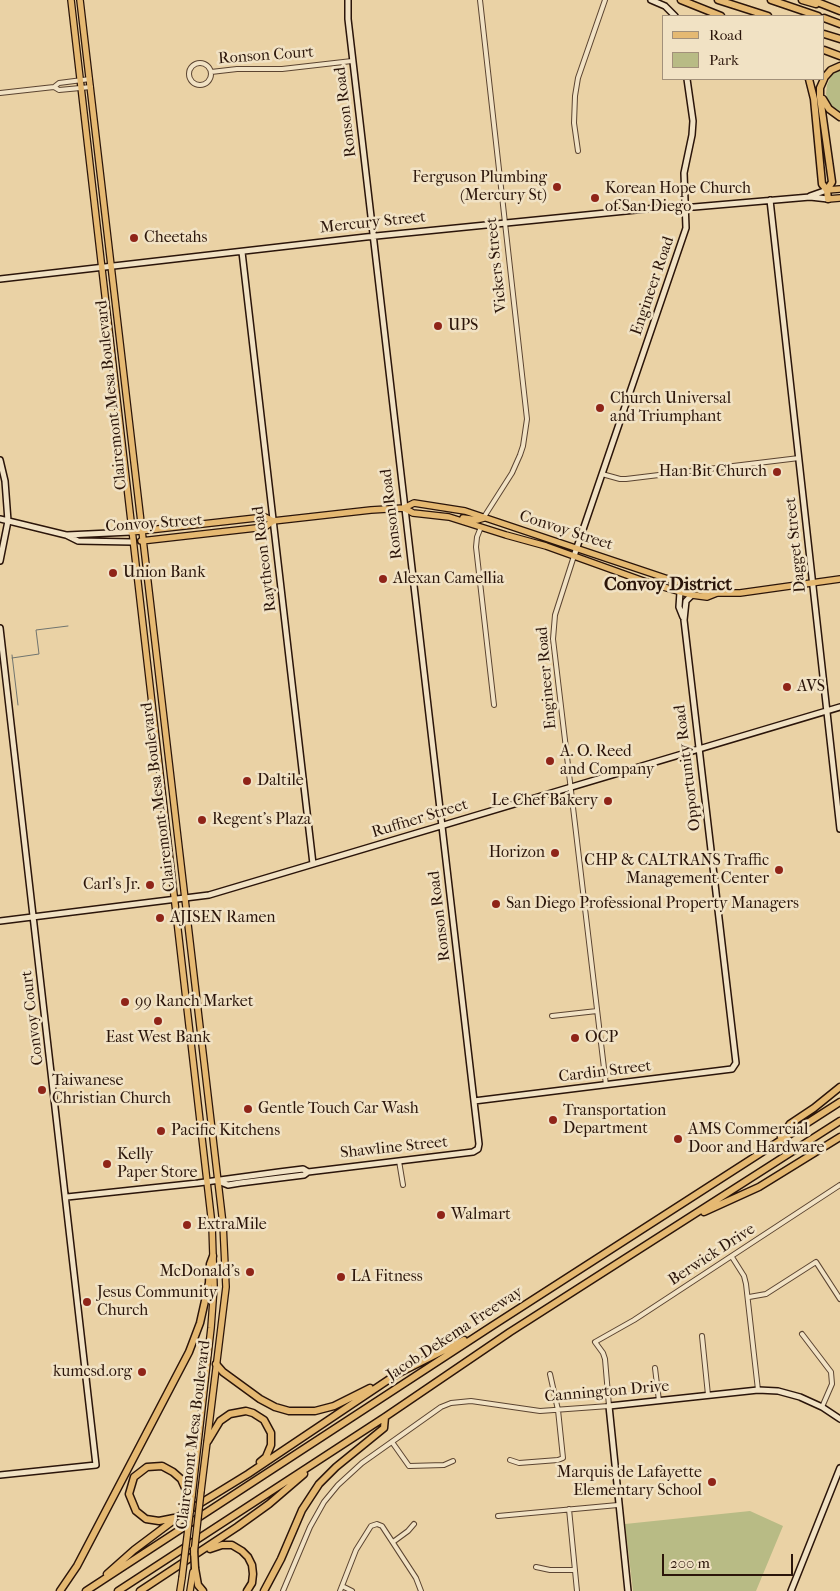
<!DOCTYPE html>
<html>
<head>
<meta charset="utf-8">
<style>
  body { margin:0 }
  #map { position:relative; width:840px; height:1591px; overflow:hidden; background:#ead2a5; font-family:"IM FELL French Canon",serif }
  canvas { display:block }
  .legend { position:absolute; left:662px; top:15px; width:162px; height:65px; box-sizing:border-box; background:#f1e2c4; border:1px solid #a2907a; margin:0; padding:6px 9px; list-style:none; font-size:15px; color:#2b150a }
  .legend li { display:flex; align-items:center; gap:10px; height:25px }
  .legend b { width:25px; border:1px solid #a2907a }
  .scale { position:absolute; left:662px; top:1554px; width:131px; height:22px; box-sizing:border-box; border:2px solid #2b150a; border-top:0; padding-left:6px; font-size:15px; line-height:18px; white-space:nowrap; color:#2b150a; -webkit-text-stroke:4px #f1e2c4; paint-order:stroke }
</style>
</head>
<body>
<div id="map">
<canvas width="840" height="1591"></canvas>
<ul class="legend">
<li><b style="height:6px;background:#e5b972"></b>Road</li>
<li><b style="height:14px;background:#b8bb85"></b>Park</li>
</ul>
<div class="scale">200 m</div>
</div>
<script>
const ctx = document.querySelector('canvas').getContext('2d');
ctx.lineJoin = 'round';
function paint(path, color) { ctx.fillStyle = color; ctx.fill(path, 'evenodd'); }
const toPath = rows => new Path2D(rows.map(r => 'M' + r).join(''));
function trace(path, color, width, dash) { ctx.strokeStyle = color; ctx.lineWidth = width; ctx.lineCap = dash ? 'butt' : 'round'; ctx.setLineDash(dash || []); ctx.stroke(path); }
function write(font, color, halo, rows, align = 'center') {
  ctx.font = font + ' "IM FELL French Canon",serif'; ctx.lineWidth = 5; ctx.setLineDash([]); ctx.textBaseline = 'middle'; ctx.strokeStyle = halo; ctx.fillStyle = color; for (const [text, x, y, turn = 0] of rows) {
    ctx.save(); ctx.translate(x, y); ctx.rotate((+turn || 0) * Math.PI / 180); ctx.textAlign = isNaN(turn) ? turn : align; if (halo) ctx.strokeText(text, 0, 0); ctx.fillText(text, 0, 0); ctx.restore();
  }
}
paint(toPath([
  [840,69,840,115,834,111,829,103,826,94,827,85,832,74],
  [750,1511,783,1526,756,1591,633,1591,625,1524]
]), '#b8bb85');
trace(toPath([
  [12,655,18,705],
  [12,658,39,654,36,630,68,626]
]), '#70746f', 1);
const street = toPath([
  [480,0,527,419,523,446,520,455,512,473,484,517],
  '189 74a11 11 0 1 1 22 0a11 11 0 1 1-22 0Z',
  [211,72,237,69,282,69,352,61],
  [54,87,59,90,91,87],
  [0,93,54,87,59,83,90,79],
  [578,151,574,123,575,96,578,78,605,0],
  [602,474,620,479,626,479,799,458],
  [481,527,477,537,476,547,494,705],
  [574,556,555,615,553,639,606,1085],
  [552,1016,597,1011],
  [399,1161,403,1185],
  [732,1257,744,1276,746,1284,758,1390],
  [749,1297,766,1294,816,1262,840,1299],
  [802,1334,831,1372,832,1384,822,1407],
  [702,1336,708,1395],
  [655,1368,659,1401],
  [392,1442,409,1466,444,1465,453,1461],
  [510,1460,519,1463,558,1460,563,1458,558,1410,550,1374],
  [569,1509,577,1591],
  [498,1516,618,1505],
  [393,1542,408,1531,414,1524],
  [536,1567,550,1570,575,1570],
  [342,1586,352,1591],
  [283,1591,310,1527,324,1502,338,1485,362,1463,441,1407,451,1403,471,1401,540,1411,609,1406,605,1359,603,1353,595,1342,634,1320,840,1185],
  [340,1591,356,1550,371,1526,377,1524,382,1526,416,1578,421,1591]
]);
const secondary = toPath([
  [651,0,665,6,675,16],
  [810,196,827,190],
  [770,200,840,829],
  [242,252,313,864],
  [0,279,366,237,656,208,677,207,694,207,810,197,828,199],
  [0,460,5,481,8,521,0,561],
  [0,519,66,535,78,541,132,542],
  [67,535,131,532],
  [574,556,686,228,684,173,692,135,693,121,687,79],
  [680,592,679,607,683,617],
  [0,628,96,1465,0,1475],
  [0,921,209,895,840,707],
  [474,1101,732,1069,736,1063,684,620,686,601,692,595],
  [218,1181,228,1185,240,1183,304,1175,308,1172],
  [67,1197,198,1183,279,1172,303,1169,308,1172,473,1152,478,1149,479,1144,348,19,348,0],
  [628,1591,609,1406,758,1390,778,1391,800,1397,822,1407,840,1419],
  [791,1591,840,1468]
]);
const primary = toPath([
  [71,0,212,1225,214,1287,211,1328,192,1496],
  [80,0,223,1224,226,1287,201,1491],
  [827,190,840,189],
  [828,199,840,198],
  [404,508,413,513,449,517,506,535,546,546,649,583,692,595,707,597,717,593,740,593,840,579],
  [463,518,477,520,484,518],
  [131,532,265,517,273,521],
  [141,541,265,527,273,521,371,510,404,508,414,503,465,511,674,581,712,588,717,593],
  [680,592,681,589,684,587,709,592,712,588],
  [180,1591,182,1578],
  [190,1591,193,1572]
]);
const highway = toPath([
  [681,0,721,16],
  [718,0,768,16],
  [771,0,818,16],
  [802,0,816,4],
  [812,0,840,11],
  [824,18,840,24],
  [824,34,840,39],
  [824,50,840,56],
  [824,78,831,70,840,66],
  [809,79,814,99,822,184,827,190,828,199],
  [824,79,820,88,820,97,832,182,827,190],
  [823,99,829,109,840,117],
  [781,1137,790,1124,814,1108,840,1087],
  [704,1212,759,1187,840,1137],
  [216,1364,223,1372,260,1399,275,1407,289,1411,315,1411,334,1406,370,1388],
  [397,1374,464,1340],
  [208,1441,220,1421,230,1414,246,1411,253,1413,264,1420,271,1433,271,1445,266,1457,260,1462],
  [174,1518,159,1521,146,1519,136,1511,129,1494,134,1477,147,1467,162,1466,173,1472,181,1479,189,1497],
  [210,1549,222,1545,232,1545,242,1551,248,1557,252,1565,253,1574,252,1583,247,1591],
  [195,1568,198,1585,203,1591],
  [107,1574,134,1550,178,1517,248,1474,400,1372],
  [60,1591,77,1566,189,1352,200,1323,209,1283,210,1264,213,1256],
  [86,1591,492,1326,840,1102],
  [118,1591,385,1417,510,1332,840,1121],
  [140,1591,237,1527,269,1504,304,1474],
  [264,1591,281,1559,302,1510,319,1484,336,1467,384,1428,385,1417]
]);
trace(street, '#5b4431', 6);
trace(secondary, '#2b150a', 8);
trace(primary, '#2b150a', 8);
trace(highway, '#2b150a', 9);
trace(street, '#f1e2c4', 4);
trace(secondary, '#f1e2c4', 5);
trace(primary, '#e5b972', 5.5);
trace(highway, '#e5b972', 6);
const primaryBridge = toPath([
  [194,1554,201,1491],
  [182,1578,192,1496]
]);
const highwayBridge = toPath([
  [189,1497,190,1511],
  [194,1549,195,1568]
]);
trace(primaryBridge, '#2b150a', 8, []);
trace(highwayBridge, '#2b150a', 9, []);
trace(primaryBridge, '#e5b972', 5.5);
trace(highwayBridge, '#e5b972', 6);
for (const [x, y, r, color] of [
  [557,187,5,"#8f2418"],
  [595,198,5,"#8f2418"],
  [134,238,5,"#8f2418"],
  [438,326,5,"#8f2418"],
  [600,408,5,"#8f2418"],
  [777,472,5,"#8f2418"],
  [113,573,5,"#8f2418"],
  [383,579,5,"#8f2418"],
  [787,687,5,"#8f2418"],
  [550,761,5,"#8f2418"],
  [247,781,5,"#8f2418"],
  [608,801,5,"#8f2418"],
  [202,820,5,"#8f2418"],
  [555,853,5,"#8f2418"],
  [779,870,5,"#8f2418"],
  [150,885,5,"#8f2418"],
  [496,904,5,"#8f2418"],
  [160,918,5,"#8f2418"],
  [125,1002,5,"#8f2418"],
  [158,1021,5,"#8f2418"],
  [575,1038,5,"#8f2418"],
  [42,1090,5,"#8f2418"],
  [248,1109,5,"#8f2418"],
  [553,1120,5,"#8f2418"],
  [161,1131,5,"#8f2418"],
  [678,1139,5,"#8f2418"],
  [107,1164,5,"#8f2418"],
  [441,1215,5,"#8f2418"],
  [187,1225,5,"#8f2418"],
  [250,1272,5,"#8f2418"],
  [341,1277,5,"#8f2418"],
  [87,1302,5,"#8f2418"],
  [142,1372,5,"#8f2418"],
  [712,1482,5,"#8f2418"]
]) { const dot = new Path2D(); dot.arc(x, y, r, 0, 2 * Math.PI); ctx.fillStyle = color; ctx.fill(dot); trace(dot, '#f1e2c4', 2); }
write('16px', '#2b150a', '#f1e2c4', [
  ["Ronson Court",266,56,-4],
  ["Ronson Road",346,112,-97],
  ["Mercury Street",373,223,-6],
  ["Vickers Street",497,265,-96],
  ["Engineer Road",653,286,-71],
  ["Clairemont Mesa Boulevard",112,395,-96],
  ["Ronson Road",392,514,-97],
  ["Convoy Street",154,524,-4],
  ["Convoy Street",566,531,18],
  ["Dagget Street",796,545,-96],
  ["Raytheon Road",265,559,-97],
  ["Engineer Road",547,678,-95],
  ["Opportunity Road",688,768,-97],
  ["Clairemont Mesa Boulevard",159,797,-97],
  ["Ruffner Street",420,819,-17],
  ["Ronson Road",440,916,-97],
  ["Convoy Court",33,1018,-97],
  ["Cardin Street",605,1072,-7],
  ["Shawline Street",394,1148,-6],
  ["Berwick Drive",712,1255,-33],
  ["Jacob Dekema Freeway",455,1334,-33],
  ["Cannington Drive",607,1392,-5],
  ["Clairemont Mesa Boulevard",194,1435,-83]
]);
write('16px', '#2b150a', '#f1e2c4', [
  ["Ferguson Plumbing",547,178,"right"],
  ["(Mercury St)",547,196,"right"],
  ["Korean Hope Church",605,189],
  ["of San Diego",605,207],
  ["Cheetahs",144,238],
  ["UPS",448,326],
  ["Church Universal",610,399],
  ["and Triumphant",610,417],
  ["Han Bit Church",767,472,"right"],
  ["Union Bank",123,573],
  ["Alexan Camellia",393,579],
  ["AVS",797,687],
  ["A. O. Reed",560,752],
  ["and Company",560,770],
  ["Daltile",257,781],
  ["Le Chef Bakery",598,801,"right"],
  ["Regent's Plaza",212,820],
  ["Horizon",545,853,"right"],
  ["CHP & CALTRANS Traffic",769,861,"right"],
  ["Management Center",769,879,"right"],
  ["Carl's Jr.",140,885,"right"],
  ["San Diego Professional Property Managers",506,904],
  ["AJISEN Ramen",170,918],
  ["99 Ranch Market",135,1002],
  ["East West Bank",158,1038,"center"],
  ["OCP",585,1038],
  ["Taiwanese",52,1081],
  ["Christian Church",52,1099],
  ["Gentle Touch Car Wash",258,1109],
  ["Transportation",563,1111],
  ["Department",563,1129],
  ["AMS Commercial",688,1130],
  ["Door and Hardware",688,1148],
  ["Pacific Kitchens",171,1131],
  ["Kelly",117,1155],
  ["Paper Store",117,1173],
  ["Walmart",451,1215],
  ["ExtraMile",197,1225],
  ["McDonald's",240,1272,"right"],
  ["LA Fitness",351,1277],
  ["Jesus Community",97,1293],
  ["Church",97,1311],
  ["kumcsd.org",132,1372,"right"],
  ["Marquis de Lafayette",702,1473,"right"],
  ["Elementary School",702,1491,"right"]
], 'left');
write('bold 19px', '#2b150a', '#f1e2c4', [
  ["Convoy District",668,585]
]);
</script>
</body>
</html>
